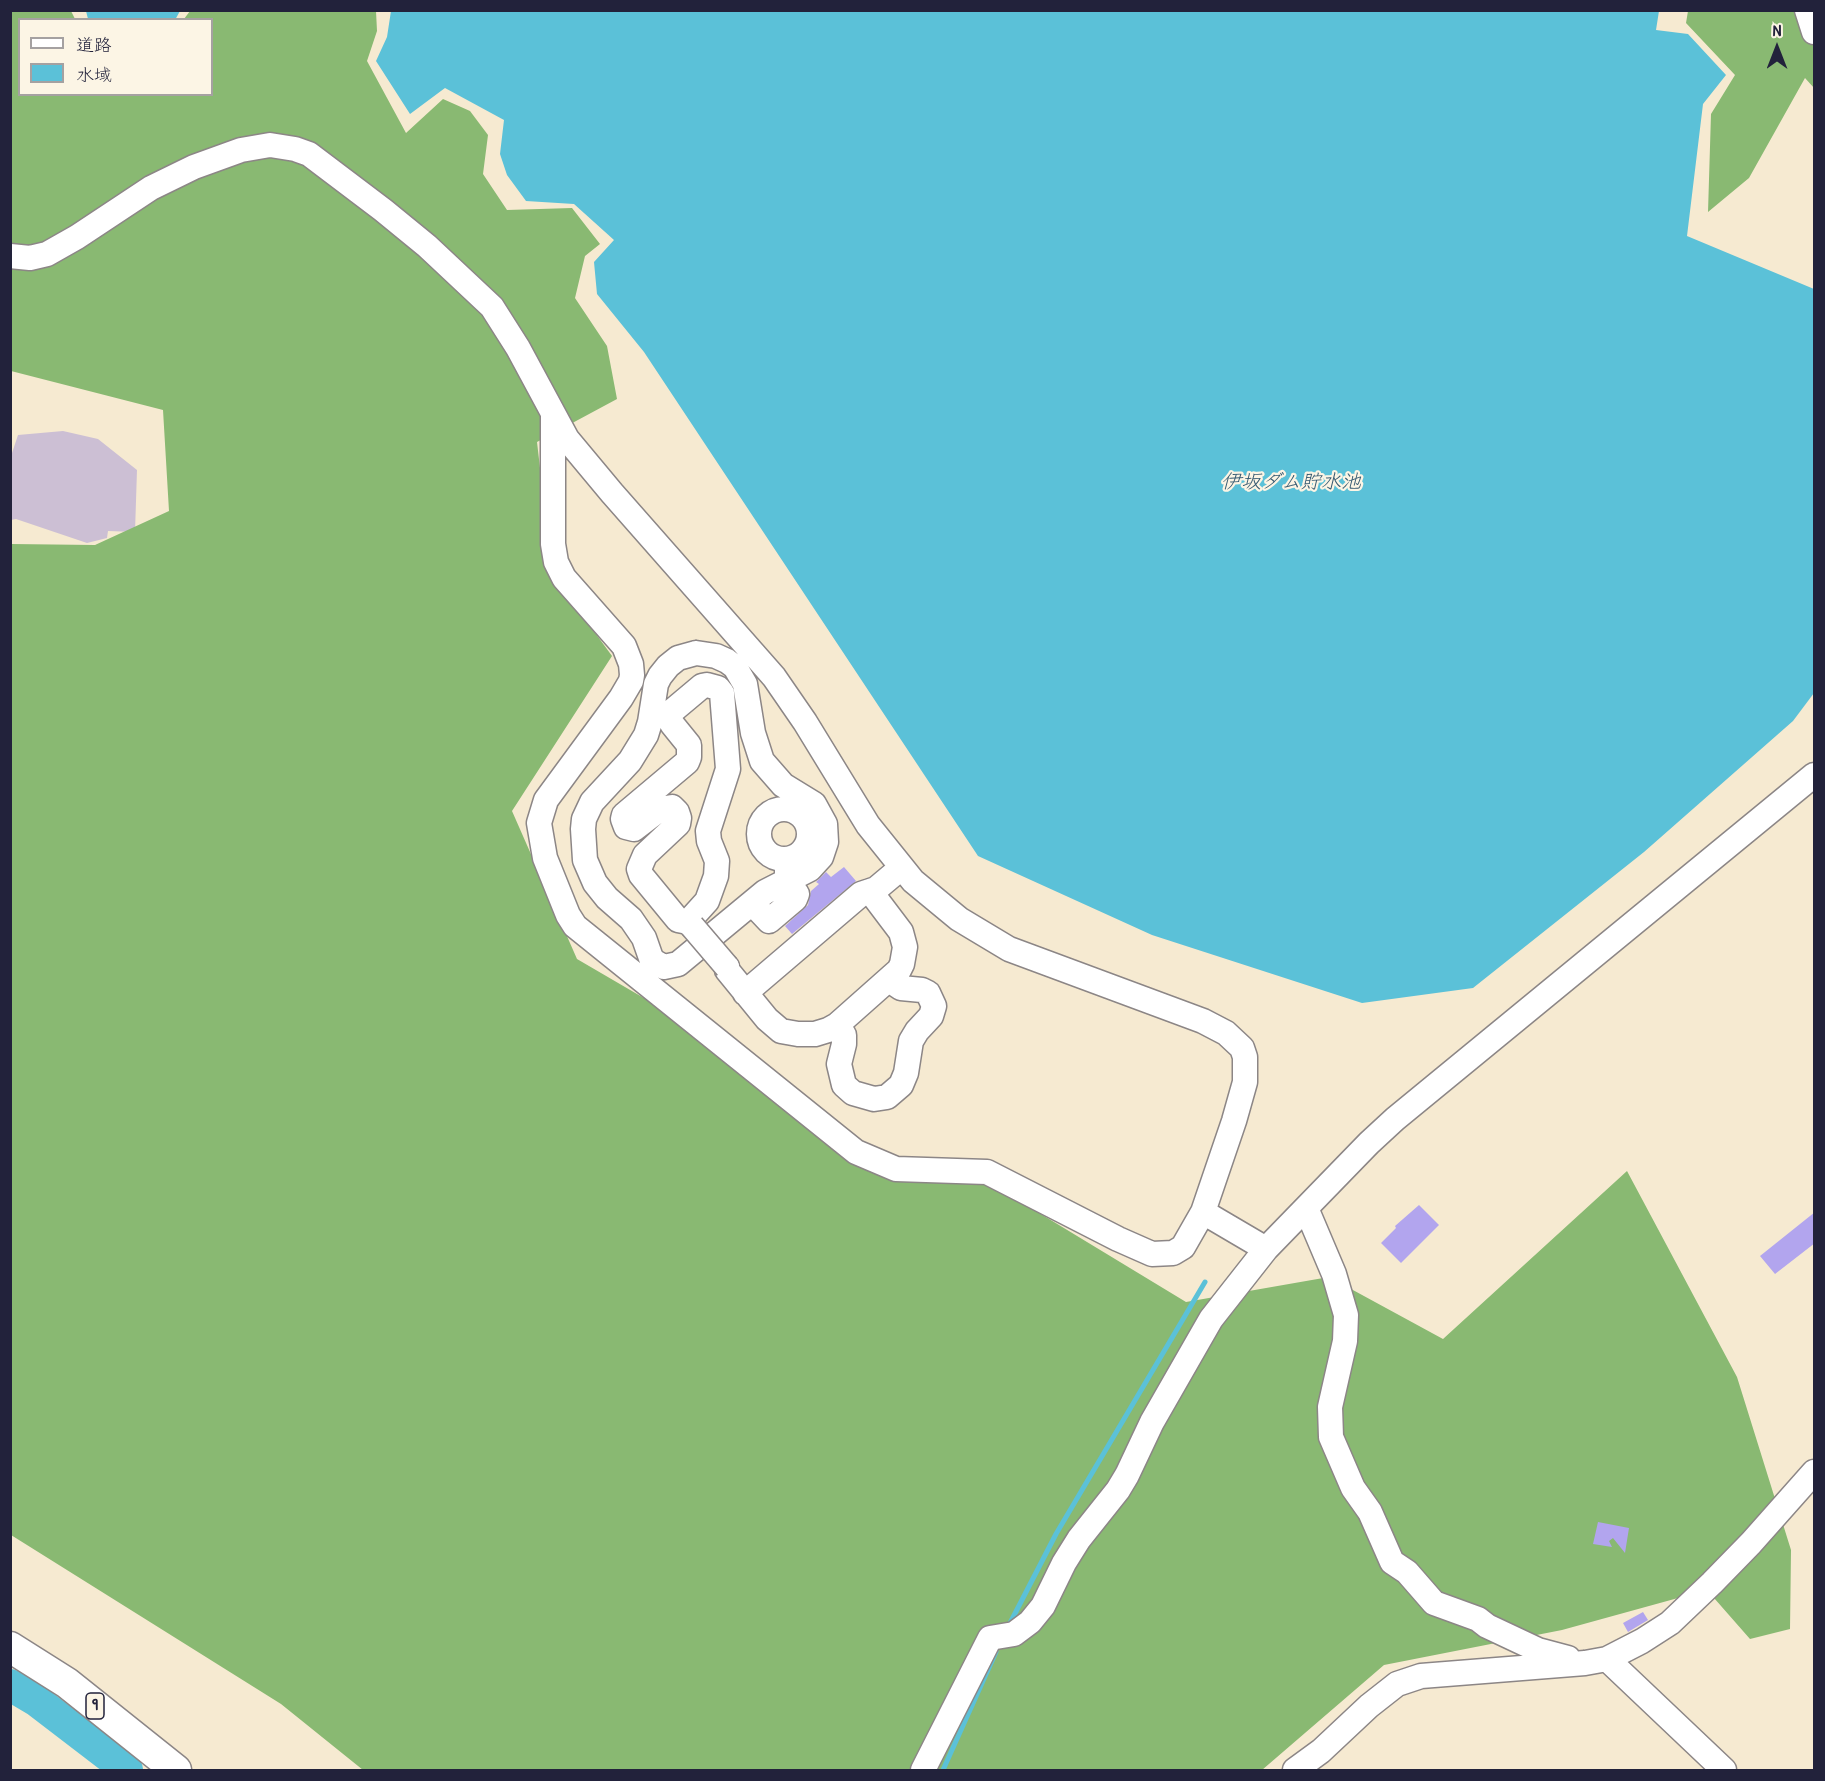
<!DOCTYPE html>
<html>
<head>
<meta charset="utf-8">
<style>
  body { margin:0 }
  #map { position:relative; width:1825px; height:1781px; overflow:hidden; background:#f6ead1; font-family:"Patrick Hand","Klee One",sans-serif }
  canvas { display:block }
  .frame { position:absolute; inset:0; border:12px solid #22223b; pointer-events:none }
  .legend { position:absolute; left:18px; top:18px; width:195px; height:78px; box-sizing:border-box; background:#fcf5e5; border:2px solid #a5a1a1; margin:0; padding:8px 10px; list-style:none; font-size:18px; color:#22223b }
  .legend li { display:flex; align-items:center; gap:12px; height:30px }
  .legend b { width:30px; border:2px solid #a5a1a1 }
  .north { position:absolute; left:1747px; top:18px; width:60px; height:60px; -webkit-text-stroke:4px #fcf5e5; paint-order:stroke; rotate:0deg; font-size:16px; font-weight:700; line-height:24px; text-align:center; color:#22223b }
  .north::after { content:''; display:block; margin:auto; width:21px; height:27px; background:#22223b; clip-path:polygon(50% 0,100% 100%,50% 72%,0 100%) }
</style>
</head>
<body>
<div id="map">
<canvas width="1825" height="1781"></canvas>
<div class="frame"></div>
<ul class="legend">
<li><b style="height:8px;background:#fff"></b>道路</li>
<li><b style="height:16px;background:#5bc1d8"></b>水域</li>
</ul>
<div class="north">N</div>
</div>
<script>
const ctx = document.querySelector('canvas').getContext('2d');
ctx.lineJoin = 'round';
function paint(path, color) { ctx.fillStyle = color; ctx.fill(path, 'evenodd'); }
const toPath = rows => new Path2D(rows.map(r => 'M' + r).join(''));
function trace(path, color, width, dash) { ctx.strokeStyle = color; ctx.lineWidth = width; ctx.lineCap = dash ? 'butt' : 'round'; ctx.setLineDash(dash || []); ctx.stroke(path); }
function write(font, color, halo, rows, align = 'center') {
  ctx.font = font + ' "Patrick Hand","Klee One",sans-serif'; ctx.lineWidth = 4.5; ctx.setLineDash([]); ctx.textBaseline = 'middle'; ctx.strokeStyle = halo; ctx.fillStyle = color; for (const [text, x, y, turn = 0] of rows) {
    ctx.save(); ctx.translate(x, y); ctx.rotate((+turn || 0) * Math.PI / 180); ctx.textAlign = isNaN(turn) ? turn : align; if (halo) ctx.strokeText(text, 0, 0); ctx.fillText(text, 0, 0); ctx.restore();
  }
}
paint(toPath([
  [63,431,98,439,137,470,135,532,108,531,107,538,87,543,16,519,11,520,10,459,18,435]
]), '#ccbfd4');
paint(toPath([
  [10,11,71,11,75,19,20,20,20,94,212,94,212,20,184,19,190,11,376,11,377,31,367,61,406,133,443,99,470,111,488,135,483,174,507,210,572,208,600,244,585,256,575,298,607,346,617,399,537,442,551,563,558,582,612,656,512,811,577,959,661,1008,836,1149,988,1182,1186,1302,1329,1277,1443,1339,1627,1171,1737,1377,1791,1550,1790,1629,1750,1639,1707,1590,1562,1630,1384,1665,1262,1770,363,1770,281,1704,11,1535,11,544,95,545,169,511,163,410,11,371],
  [1688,11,1814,11,1814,88,1805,78,1749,178,1708,212,1711,114,1735,75,1686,23]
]), '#89b972');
paint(toPath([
  [86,11,86,10,180,11,175,20,88,19],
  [391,11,1659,11,1656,30,1688,34,1726,75,1703,104,1687,236,1814,289,1814,693,1793,721,1644,852,1473,988,1362,1003,1152,935,978,856,644,352,597,294,594,262,614,240,574,204,526,201,507,175,500,154,504,120,445,88,410,114,376,61,387,37]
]), '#5bc1d8');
trace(toPath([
  [1008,1627,1056,1534,1205,1282],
  [943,1770,996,1652]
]), '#5bc1d8', 5);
trace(toPath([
  [10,1685,37,1701,127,1770]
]), '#5bc1d8', 32);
paint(toPath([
  [844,867,856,881,792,934,785,926,808,905,811,891,819,884,816,882,826,872,831,877],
  [1419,1205,1439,1225,1401,1263,1381,1243,1396,1228,1395,1226],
  [1815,1212,1815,1243,1775,1274,1760,1256],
  [1598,1522,1629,1528,1625,1553,1613,1538,1609,1541,1612,1547,1593,1544],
  [1643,1612,1648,1620,1628,1632,1623,1623]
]), '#b2a5ee');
const minor = toPath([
  [1807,10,1814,32],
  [10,256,30,258,47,254,77,237,151,188,194,167,241,150,270,145,295,149,309,154,383,210,427,246,492,307,518,348,567,439,612,493,774,677,805,722,868,825,913,881,959,919,1009,949,1203,1021,1226,1033,1242,1048,1245,1057,1245,1082,1234,1121,1203,1212,1183,1247,1173,1253,1152,1254,1118,1239,987,1172,896,1169,856,1152,575,926,568,915,545,858,539,823,546,800,621,698,631,681,632,675,631,664,624,646,564,578,556,562,553,544,553,416],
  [696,653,716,656,727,661,735,667,745,684,753,733,762,761,783,785,814,804,825,824,826,842,821,857,810,869,765,892,678,964,664,967,655,962,651,958,644,938,631,919,607,898,595,883,585,860,583,829,584,819,592,802,630,761,646,735,650,722,656,684,660,676,668,666,678,658,696,653],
  '759 834a25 25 0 1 1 50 0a25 25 0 1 1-50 0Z',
  [752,903,769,921,795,899,797,894,787,880,787,865],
  [688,922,707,901,716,876,717,861,709,841,708,831,728,769,722,693,718,688,707,685,702,686,671,712,670,717,672,724,689,745,689,757,687,762,624,815,623,819,626,827,634,829,660,809,672,807,677,812,679,818,678,824,645,855,639,869,641,875,678,920,688,922,692,926],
  [727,967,727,970,767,1019,781,1031,798,1034,815,1034,828,1030,837,1025,899,970,902,964,905,947,901,932,870,891],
  [745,993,861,894,876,889,901,868],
  [837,1025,844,1035,844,1044,839,1064,844,1085,853,1093,874,1099,887,1097,901,1085,906,1073,911,1041,917,1031,931,1016,934,1006,928,993,922,990,901,988,889,980],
  [1306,1208,1334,1274,1346,1315,1345,1341,1330,1407,1331,1437,1353,1488,1370,1512,1392,1562,1407,1572,1434,1603,1478,1619,1487,1626,1538,1650,1568,1658],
  [1203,1212,1266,1249,1369,1143,1395,1119,1814,775],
  [1607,1659,1724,1770],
  [923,1770,990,1638,1014,1634,1030,1622,1043,1606,1064,1563,1079,1539,1118,1490,1127,1475,1152,1422,1211,1319,1266,1249],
  [1295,1770,1321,1751,1369,1706,1397,1684,1421,1676,1585,1663,1607,1659,1642,1641,1670,1623,1712,1583,1751,1543,1814,1472]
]);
const major = toPath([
  [10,1647,67,1683,176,1770]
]);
trace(minor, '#8c8686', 27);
trace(major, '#8c8686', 33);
trace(minor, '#fff', 24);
trace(major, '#fff', 30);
const minorBridge = toPath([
  [692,926,727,967]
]);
trace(minorBridge, '#8c8686', 27, []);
trace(minorBridge, '#fff', 24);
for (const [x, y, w] of [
  [95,1706,18]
]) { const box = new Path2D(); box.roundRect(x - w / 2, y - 13, w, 26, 4.5); ctx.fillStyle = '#fcf5e5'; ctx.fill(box); trace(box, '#22223b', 1.5); }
write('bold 16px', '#22223b', null, [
  ["9",95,1706]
]);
write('italic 20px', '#365a72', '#fcf5e5', [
  ["伊坂ダム貯水池",1291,483]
]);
</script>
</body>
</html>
